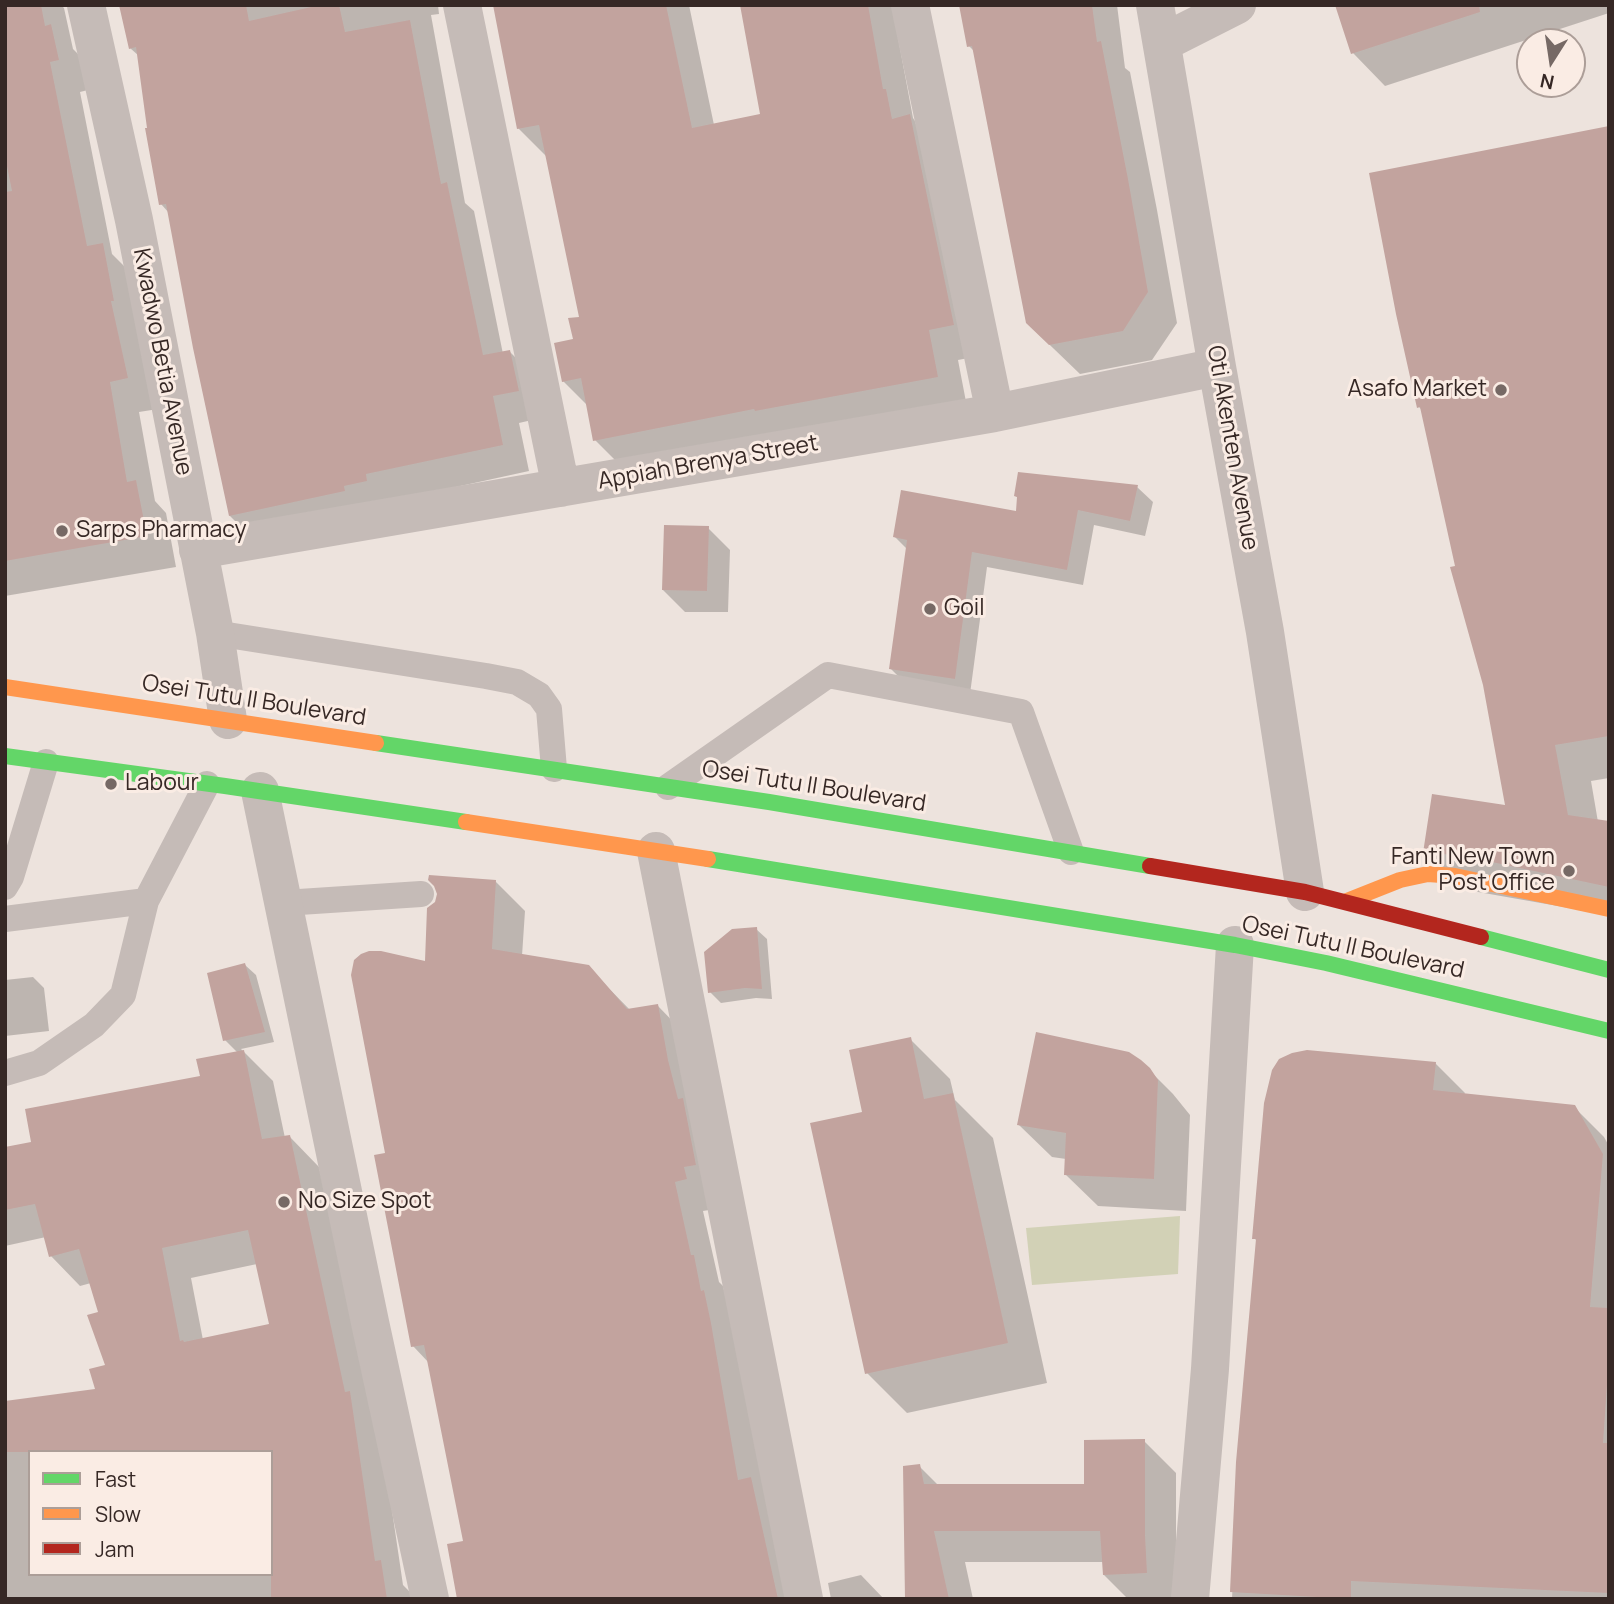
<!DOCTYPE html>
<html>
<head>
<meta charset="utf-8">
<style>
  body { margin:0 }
  #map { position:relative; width:1614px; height:1604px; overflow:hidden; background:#ede3dd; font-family:Manrope,sans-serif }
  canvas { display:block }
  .frame { position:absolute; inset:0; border:7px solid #362825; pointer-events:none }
  .legend { position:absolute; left:28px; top:1450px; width:245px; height:126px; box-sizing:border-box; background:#faece4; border:2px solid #ac9e98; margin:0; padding:9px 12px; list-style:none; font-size:21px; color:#362825 }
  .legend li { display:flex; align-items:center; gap:14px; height:35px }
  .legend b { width:35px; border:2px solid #ac9e98 }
  .north { position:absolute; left:1516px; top:28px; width:70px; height:70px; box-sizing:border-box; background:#faece4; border:2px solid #ac9e98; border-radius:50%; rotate:192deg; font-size:19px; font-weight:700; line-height:28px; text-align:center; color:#362825 }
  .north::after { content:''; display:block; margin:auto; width:24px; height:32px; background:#766965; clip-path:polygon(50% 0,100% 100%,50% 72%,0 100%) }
</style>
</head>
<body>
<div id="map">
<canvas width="1614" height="1604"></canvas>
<div class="frame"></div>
<ul class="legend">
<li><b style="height:9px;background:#63d668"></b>Fast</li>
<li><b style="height:9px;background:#ff974d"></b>Slow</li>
<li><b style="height:9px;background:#b3261e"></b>Jam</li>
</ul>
<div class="north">N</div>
</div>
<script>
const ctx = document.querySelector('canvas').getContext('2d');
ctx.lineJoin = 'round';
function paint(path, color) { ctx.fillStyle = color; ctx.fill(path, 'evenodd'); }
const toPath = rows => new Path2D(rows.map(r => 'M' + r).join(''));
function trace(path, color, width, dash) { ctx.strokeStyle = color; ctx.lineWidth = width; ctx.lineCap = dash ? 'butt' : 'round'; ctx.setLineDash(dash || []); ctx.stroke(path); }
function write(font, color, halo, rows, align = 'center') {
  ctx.font = font + ' Manrope,sans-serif'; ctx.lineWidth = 6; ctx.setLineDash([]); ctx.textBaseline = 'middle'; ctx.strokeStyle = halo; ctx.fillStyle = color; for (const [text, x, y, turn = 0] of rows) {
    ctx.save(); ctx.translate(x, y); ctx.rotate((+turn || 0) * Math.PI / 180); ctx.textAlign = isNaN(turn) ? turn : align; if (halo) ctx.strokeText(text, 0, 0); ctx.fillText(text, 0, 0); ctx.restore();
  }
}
paint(toPath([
  [1180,1216,1178,1274,1032,1285,1026,1228]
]), '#d2d1b6');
paint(toPath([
  [5,5,61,5,64,8,73,49,81,57,88,90,80,92,112,254,133,275,158,409,139,412,155,501,166,513,176,567,5,596],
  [121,5,438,5,439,14,431,15,465,203,474,211,503,354,510,352,537,379,545,417,519,423,529,471,392,501,257,543,230,516,169,213,161,204,139,56,130,48],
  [499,5,689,5,714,125,762,116,742,5,892,5,913,118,915,121,984,355,958,360,967,407,625,470,595,440,588,406,563,381,581,318,548,158,518,128],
  [961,5,1117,5,1125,68,1130,72,1157,210,1177,323,1152,360,1080,374,1027,323,975,52,969,46],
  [1350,5,1609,5,1609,13,1385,86,1353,53,1339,9],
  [1609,128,1609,778,1591,781,1598,822,1609,823,1609,915,1461,889,1424,852,1507,807,1484,685,1422,410,1419,407],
  [1137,487,1153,502,1145,536,1094,525,1083,585,987,567,970,694,907,685,891,669,908,550,895,537,1018,513,1019,499,1016,496],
  [708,528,730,550,728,612,685,612,663,590],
  [495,881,525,911,522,956,588,967,630,1010,658,1006,687,1036,715,1209,703,1211,719,1282,723,1286,800,1599,459,1599,465,1543,429,1363,413,1346,388,1154,426,963],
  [756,929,767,939,772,999,756,998,721,1003,710,992],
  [245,965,256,975,274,1042,241,1049,273,1081,285,1138,290,1137,319,1167,379,1422,403,1585,410,1592,411,1599,5,1599,5,1403,97,1391,108,1366,100,1313,91,1283,80,1286,51,1256,46,1237,5,1246,5,1149,33,1144,202,1078,238,1053,225,1040],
  [257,1264,271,1325,203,1340,191,1278],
  [30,1452,271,1452,271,1574,30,1574],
  [33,977,44,988,49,1031,5,1036,5,980],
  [910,1039,950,1079,955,1100,993,1138,1047,1383,907,1413,867,1373,865,1113],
  [1140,1061,1173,1094,1190,1115,1186,1211,1098,1206,1065,1174,1066,1159,1052,1157,1019,1125],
  [1435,1063,1465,1093,1464,1095,1574,1107,1604,1137,1609,1146,1609,1599,1232,1599,1238,1462,1258,1242,1254,1238],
  [1144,1441,1176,1473,1176,1568,1178,1599,1128,1599,1104,1575,1103,1562,965,1562,973,1599,907,1599,919,1466,939,1486,1086,1486],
  [861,1575,884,1599,831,1599,828,1583]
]), '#0003');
paint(toPath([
  [5,5,41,5,45,26,51,24,59,60,50,62,87,246,103,243,114,301,111,301,128,378,110,382,127,482,136,480,147,536,5,561,5,192,12,191,5,156],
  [119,5,246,5,249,21,320,5,339,5,345,32,410,20,441,184,447,182,483,355,510,350,519,391,493,396,503,445,366,474,367,481,344,486,345,491,229,516,193,348,166,204,159,205,145,128,147,128,136,47,129,49],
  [493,5,666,5,692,128,760,114,740,5,868,5,883,89,886,89,892,119,910,114,954,325,929,330,938,377,755,411,754,409,593,441,581,378,562,382,554,343,573,339,568,318,579,317,539,125,517,129],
  [959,5,1092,5,1097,42,1101,41,1128,179,1148,292,1123,331,1049,345,1026,323,972,46,967,47],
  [1335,5,1479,5,1480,12,1351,54],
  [1609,126,1609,736,1555,745,1568,815,1609,821,1609,887,1459,855,1423,853,1432,794,1505,805,1483,685,1450,567,1455,566,1420,407,1417,408,1396,314,1369,173],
  [1018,472,1138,485,1130,521,1078,510,1067,570,972,552,955,679,889,669,907,540,893,537,901,490,1016,511,1017,497,1014,496],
  [664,525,709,526,707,591,662,590],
  [429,875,496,880,492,949,589,965,627,1009,658,1004,668,1060,678,1099,683,1098,696,1165,684,1167,687,1179,675,1182,691,1255,694,1255,701,1291,704,1290,711,1323,738,1480,751,1477,778,1599,457,1599,447,1544,463,1541,424,1345,411,1347,374,1155,385,1153,351,975,354,960,361,954,369,951,381,951,425,961,427,908,435,902,437,894,434,886,428,880],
  [757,927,762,989,745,988,708,993,704,952,732,929],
  [245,963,265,1032,223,1041,207,973],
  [1036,1032,1129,1052,1141,1060,1150,1068,1158,1080,1154,1179,1064,1175,1066,1133,1017,1125],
  [911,1037,924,1099,953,1093,1008,1343,865,1374,810,1123,862,1112,849,1050],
  [244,1050,262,1139,290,1135,345,1392,350,1391,375,1561,381,1560,387,1599,271,1599,271,1452,5,1452,5,1401,95,1389,89,1369,105,1365,87,1315,98,1312,79,1249,49,1257,35,1204,5,1210,5,1147,31,1142,25,1109,200,1076,196,1059],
  [248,1230,269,1324,184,1342,183,1340,180,1341,162,1248],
  [1307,1050,1436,1062,1433,1090,1575,1105,1603,1154,1590,1307,1609,1308,1609,1356,1603,1443,1609,1443,1609,1593,1351,1581,1351,1599,1230,1592,1236,1462,1256,1239,1252,1239,1264,1103,1272,1070,1279,1059,1292,1053],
  [1145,1439,1145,1535,1147,1573,1103,1575,1100,1531,934,1531,949,1599,905,1599,903,1466,920,1464,924,1484,1084,1484,1084,1440]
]), '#c2a39e');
trace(toPath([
  [215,633,486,676,517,682,539,695,549,709,554,769],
  [668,787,828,675,1021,712,1071,852],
  [5,887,11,877,46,762],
  [284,903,421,894],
  [5,919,146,901,207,784],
  [5,1073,39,1063,94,1025,123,995,146,901]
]), '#c5bbb7', 26);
trace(toPath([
  [86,5,134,220,215,633,228,720],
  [462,5,561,488],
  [910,5,995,413],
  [1155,5,1217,367,1265,632,1305,892],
  [1162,43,1237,5],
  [198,550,995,413,1217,367],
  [260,791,370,1322,430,1599],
  [656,851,804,1599],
  [1190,1599,1210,1369,1235,945]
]), '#c5bbb7', 38);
trace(toPath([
  [376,743,769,802,1150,866],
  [5,756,225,786,466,822],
  [708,859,1235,945,1326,963,1609,1031],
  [1481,937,1609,970]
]), '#63d668', 16);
trace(toPath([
  [5,687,376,743],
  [466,822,708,859],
  [1347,901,1400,880,1428,874,1455,876,1609,909]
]), '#ff974d', 16);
trace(toPath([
  [1150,866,1305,892,1481,937]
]), '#b3261e', 16);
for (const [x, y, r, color] of [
  [1501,390,7,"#766965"],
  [62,531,7,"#766965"],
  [930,609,7,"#766965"],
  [111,784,7,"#766965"],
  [1569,871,7,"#766965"],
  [284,1202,7,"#766965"]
]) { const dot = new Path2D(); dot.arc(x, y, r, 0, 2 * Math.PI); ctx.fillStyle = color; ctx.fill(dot); trace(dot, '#faece4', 2.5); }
write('23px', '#362825', '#faece4', [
  ["Kwadwo Betia Avenue",162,362,79],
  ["Oti Akenten Avenue",1232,448,80],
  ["Appiah Brenya Street",708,463,-10],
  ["Osei Tutu II Boulevard",254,701,9],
  ["Osei Tutu II Boulevard",814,787,9],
  ["Osei Tutu II Boulevard",1353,948,12]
]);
write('23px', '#362825', '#faece4', [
  ["Asafo Market",1487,390,"right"],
  ["Sarps Pharmacy",76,531],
  ["Goil",944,609],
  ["Labour",125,784],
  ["Fanti New Town",1555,858,"right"],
  ["Post Office",1555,884,"right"],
  ["No Size Spot",298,1202]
], 'left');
</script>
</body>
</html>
